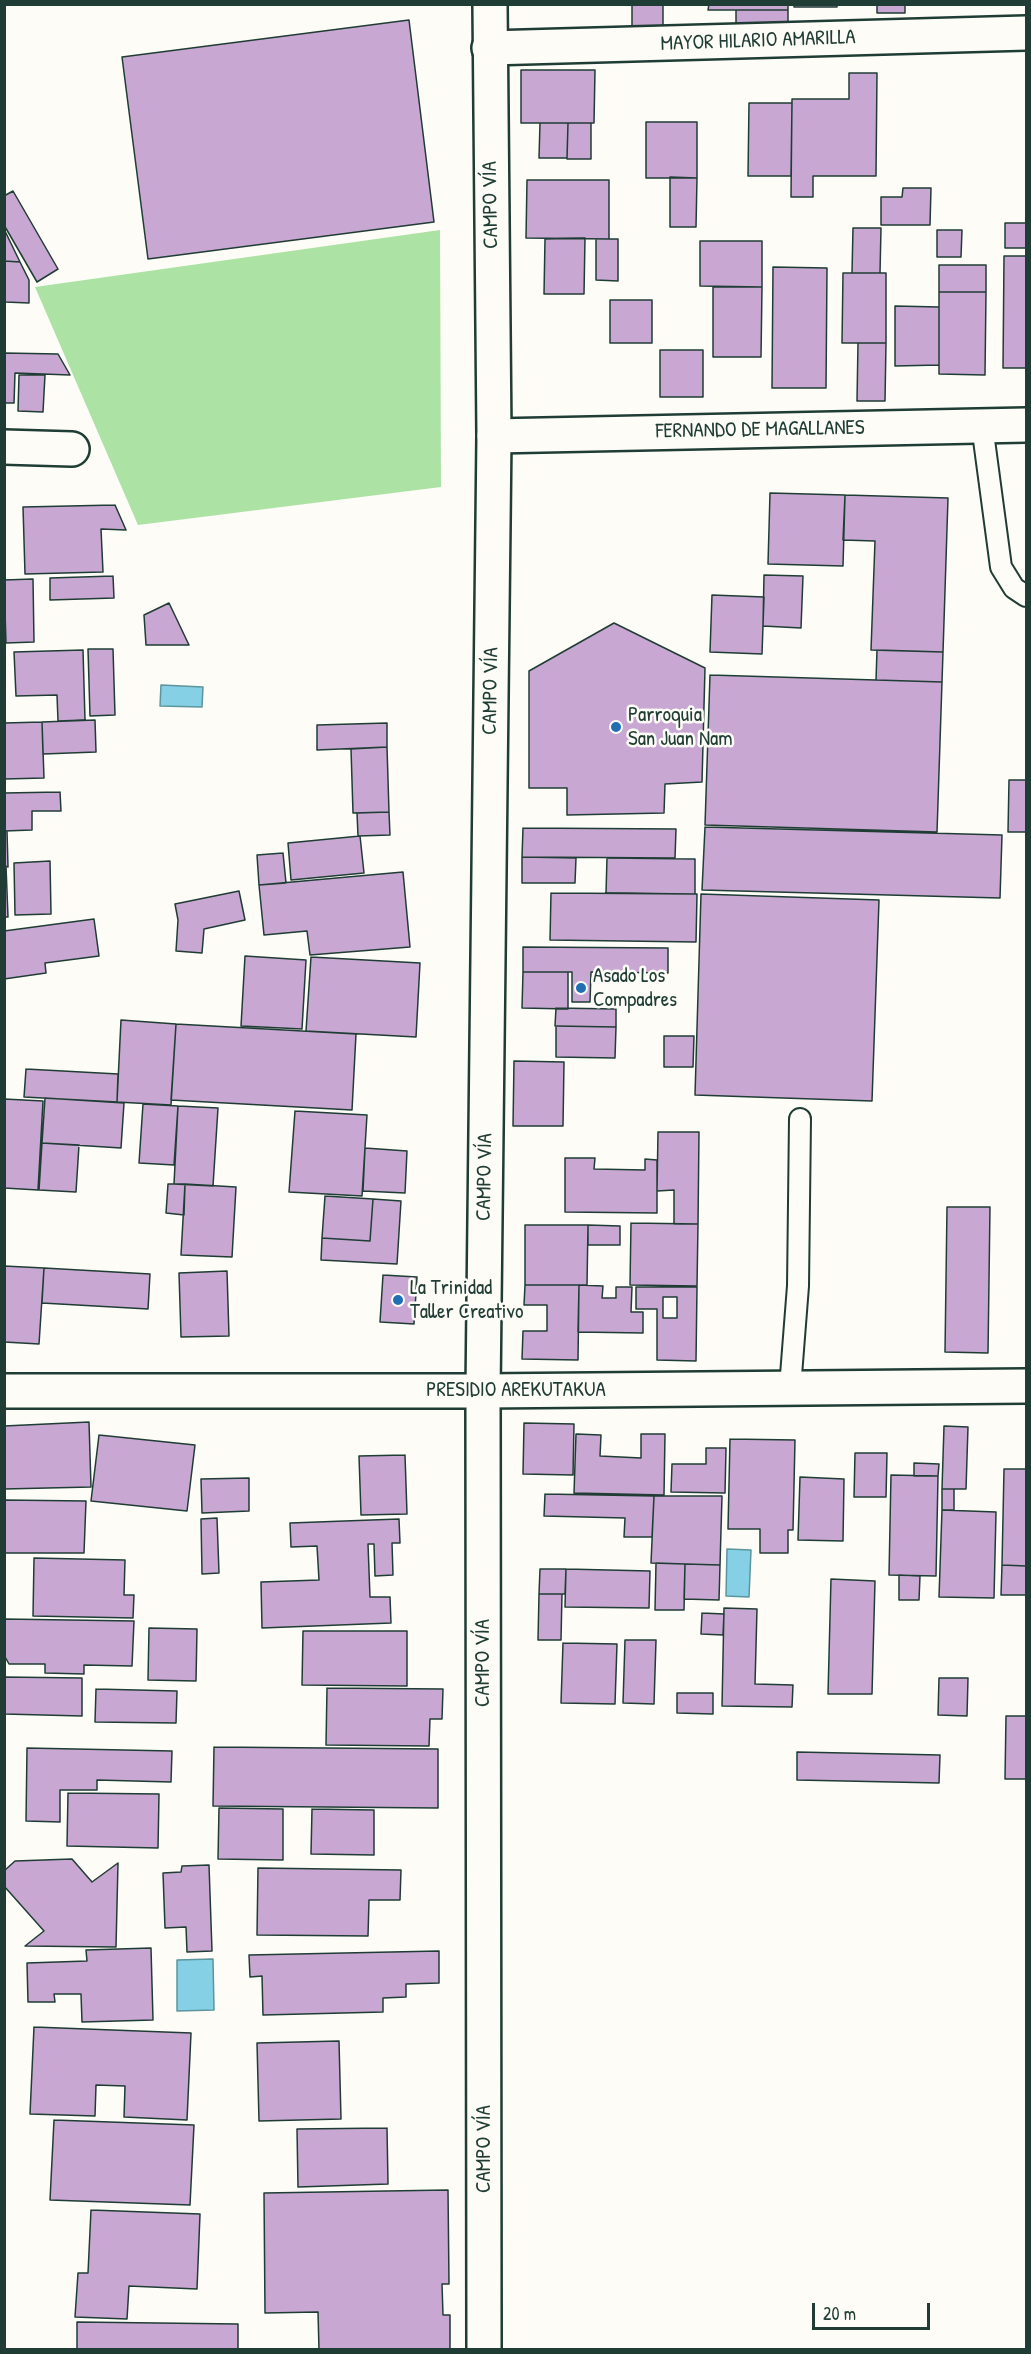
<!DOCTYPE html>
<html>
<head>
<meta charset="utf-8">
<style>
  body { margin:0 }
  #map { position:relative; width:1031px; height:2354px; overflow:hidden; background:#fdfcf7; font-family:"Patrick Hand",sans-serif }
  canvas { display:block }
  .frame { position:absolute; inset:0; border:6px solid #1f3d34; pointer-events:none }
  .scale { position:absolute; left:812px; top:2303px; width:118px; height:27px; box-sizing:border-box; border:3px solid #1f3d34; border-top:0; padding-left:8px; font-size:18px; line-height:21px; white-space:nowrap; color:#1f3d34; -webkit-text-stroke:4px #fdfcf7; paint-order:stroke }
</style>
</head>
<body>
<div id="map">
<canvas width="1031" height="2354"></canvas>
<div class="frame"></div>
<div class="scale">20 m</div>
</div>
<script>
const ctx = document.querySelector('canvas').getContext('2d');
ctx.lineJoin = 'round';
function paint(path, color) { ctx.fillStyle = color; ctx.fill(path, 'evenodd'); }
const toPath = rows => new Path2D(rows.map(r => 'M' + r).join(''));
function trace(path, color, width, dash) { ctx.strokeStyle = color; ctx.lineWidth = width; ctx.lineCap = dash ? 'butt' : 'round'; ctx.setLineDash(dash || []); ctx.stroke(path); }
function write(font, color, halo, rows, align = 'center') {
  ctx.font = font + ' "Patrick Hand",sans-serif'; ctx.lineWidth = 5; ctx.setLineDash([]); ctx.textBaseline = 'middle'; ctx.strokeStyle = halo; ctx.fillStyle = color; for (const [text, x, y, turn = 0] of rows) {
    ctx.save(); ctx.translate(x, y); ctx.rotate((+turn || 0) * Math.PI / 180); ctx.textAlign = isNaN(turn) ? turn : align; if (halo) ctx.strokeText(text, 0, 0); ctx.fillText(text, 0, 0); ctx.restore();
  }
}
paint(toPath([
  [440,230,441,487,138,525,35,287]
]), '#ade2a5');
const water = toPath([
  [161,685,203,687,202,707,160,706,161,685],
  [727,1549,751,1550,749,1597,726,1596,727,1549],
  [213,1959,214,2010,177,2011,177,1960,213,1959]
]);
paint(water, '#85d0e5');
trace(water, '#5c959e', 1.5);
const building = toPath([
  [632,4,663,4,663,30,632,31,632,4],
  [709,4,788,4,788,10,708,10,709,4],
  [794,4,837,4,837,7,794,7,794,4],
  [877,4,905,4,905,13,877,13,877,4],
  [736,10,788,10,788,28,736,28,736,10],
  [409,20,434,222,148,259,122,57,409,20],
  [521,70,595,70,594,123,521,123,521,70],
  [849,73,877,73,876,176,813,176,813,197,791,197,792,99,849,99,849,73],
  [749,103,792,103,791,176,748,176,749,103],
  [646,122,697,122,697,178,646,178,646,122],
  [540,123,568,123,567,158,539,158,540,123],
  [568,123,591,123,591,159,567,159,568,123],
  [670,177,697,178,696,227,670,227,670,177],
  [527,180,609,180,609,239,526,238,527,180],
  [903,188,931,188,930,225,881,225,881,197,902,197,903,188],
  [13,191,58,269,37,282,4,225,4,196,13,191],
  [1005,223,1026,223,1026,248,1005,248,1005,223],
  [853,228,881,228,880,273,852,273,853,228],
  [4,229,20,262,4,261,4,229],
  [937,230,962,230,961,257,937,257,937,230],
  [585,238,584,294,544,294,545,239,585,238],
  [596,239,618,239,618,281,596,280,596,239],
  [700,241,762,241,762,287,700,286,700,241],
  [1004,256,1026,256,1026,368,1003,368,1004,256],
  [4,261,20,262,29,280,29,303,5,302,4,261],
  [939,265,986,265,986,292,939,292,939,265],
  [773,267,827,268,826,388,772,388,773,267],
  [843,273,886,273,886,343,842,343,843,273],
  [713,287,762,287,761,357,713,357,713,287],
  [939,292,986,292,985,375,939,374,939,292],
  [610,300,652,300,652,343,610,343,610,300],
  [895,306,939,307,939,365,895,366,895,306],
  [858,343,886,343,885,401,857,401,858,343],
  [660,350,703,350,703,397,660,397,660,350],
  [4,353,58,354,70,375,15,373,14,403,4,403,4,353],
  [19,375,45,375,43,412,18,411,19,375],
  [770,493,845,495,843,566,768,564,770,493],
  [845,495,948,498,943,652,871,650,875,541,843,540,845,495],
  [115,505,126,530,101,529,103,572,25,574,23,507,115,505],
  [764,575,803,576,801,628,763,626,764,575],
  [113,576,114,598,50,600,50,578,113,576],
  [33,579,34,642,6,643,4,580,33,579],
  [712,595,764,597,762,654,710,652,712,595],
  [169,603,189,645,146,645,144,615,169,603],
  [614,623,705,668,702,782,665,784,664,813,567,815,567,788,529,788,529,671,614,623],
  [88,649,113,649,115,715,90,716,88,649],
  [83,650,85,720,58,721,57,695,16,696,14,652,83,650],
  [877,650,943,652,942,682,876,680,877,650],
  [710,675,942,682,937,832,705,825,710,675],
  [95,720,96,752,43,754,42,722,95,720],
  [42,722,44,778,4,779,4,723,42,722],
  [387,723,387,747,317,750,317,725,387,723],
  [387,747,389,812,353,813,351,749,387,747],
  [1009,780,1026,780,1026,832,1008,832,1009,780],
  [60,792,61,811,32,811,32,830,4,831,4,793,60,792],
  [389,812,390,835,358,836,357,813,389,812],
  [705,827,1002,835,1000,898,702,890,705,827],
  [523,828,676,829,675,858,522,857,523,828],
  [4,831,7,831,8,867,4,866,4,831],
  [360,836,364,873,291,880,288,843,360,836],
  [283,853,286,883,259,885,257,855,283,853],
  [522,857,576,858,575,883,522,883,522,857],
  [607,858,695,859,695,894,606,893,607,858],
  [50,861,51,914,15,915,14,863,50,861],
  [4,866,6,866,8,917,4,917,4,866],
  [403,872,410,947,310,955,307,931,264,935,259,885,403,872],
  [239,891,245,920,204,929,202,953,176,951,178,920,175,904,239,891],
  [551,893,697,894,696,942,550,940,551,893],
  [701,894,879,900,872,1101,695,1095,701,894],
  [94,919,99,956,45,963,46,973,4,979,4,931,94,919],
  [523,947,668,948,668,973,591,972,590,1002,572,1002,572,972,523,972,523,947],
  [245,956,306,960,302,1029,241,1026,245,956],
  [311,957,420,963,416,1037,306,1031,311,957],
  [523,972,568,972,568,1009,522,1008,523,972],
  [556,1008,616,1009,616,1027,555,1026,556,1008],
  [121,1020,176,1024,171,1105,117,1102,121,1020],
  [176,1024,356,1034,352,1110,171,1100,176,1024],
  [556,1026,616,1027,615,1058,556,1057,556,1026],
  [664,1036,694,1036,693,1067,664,1067,664,1036],
  [514,1061,564,1062,563,1126,513,1126,514,1061],
  [26,1069,118,1074,117,1102,24,1097,26,1069],
  [45,1098,124,1103,121,1148,42,1143,45,1098],
  [4,1099,43,1101,38,1190,4,1188,4,1099],
  [143,1104,178,1106,174,1165,139,1163,143,1104],
  [178,1106,218,1108,213,1186,174,1184,178,1106],
  [295,1111,367,1115,362,1196,289,1192,295,1111],
  [658,1132,699,1132,698,1224,674,1224,674,1190,657,1191,658,1132],
  [42,1143,79,1145,76,1192,39,1190,42,1143],
  [365,1148,407,1151,405,1193,363,1191,365,1148],
  [565,1158,595,1158,594,1169,645,1170,645,1159,657,1160,657,1213,565,1212,565,1158],
  [168,1184,185,1184,184,1215,166,1213,168,1184],
  [185,1184,236,1187,232,1257,181,1255,185,1184],
  [325,1196,373,1199,370,1241,322,1238,325,1196],
  [373,1199,401,1201,397,1264,321,1260,322,1238,370,1241,373,1199],
  [947,1207,990,1207,988,1353,945,1352,947,1207],
  [631,1223,698,1224,697,1286,630,1285,631,1223],
  [525,1225,588,1225,587,1285,525,1285,525,1225],
  [588,1225,620,1226,620,1245,588,1245,588,1225],
  [4,1266,44,1268,39,1344,4,1342,4,1266],
  [44,1268,150,1274,148,1309,42,1303,44,1268],
  [227,1271,229,1336,181,1337,179,1273,227,1271],
  [383,1275,417,1277,414,1324,380,1322,383,1275],
  [525,1285,579,1285,578,1360,522,1359,523,1331,547,1331,547,1305,524,1305,525,1285],
  [579,1285,603,1286,602,1298,616,1298,616,1287,632,1287,631,1312,643,1312,643,1333,578,1332,579,1285],
  [636,1287,697,1287,696,1361,657,1360,657,1309,636,1309,636,1287],
  [663,1297,677,1297,677,1318,663,1318,663,1297],
  [89,1422,91,1487,4,1489,4,1426,89,1422],
  [524,1423,574,1424,573,1475,523,1474,524,1423],
  [944,1426,968,1427,966,1489,942,1489,944,1426],
  [576,1434,601,1435,600,1456,641,1458,641,1434,665,1434,664,1495,574,1493,576,1434],
  [99,1435,195,1445,187,1511,91,1501,99,1435],
  [730,1439,795,1440,793,1530,788,1530,788,1553,760,1553,760,1529,728,1529,730,1439],
  [706,1448,726,1448,725,1493,671,1492,672,1464,706,1464,706,1448],
  [855,1453,887,1453,886,1497,854,1497,855,1453],
  [405,1455,407,1514,361,1515,359,1456,405,1455],
  [914,1463,939,1464,938,1476,914,1476,914,1463],
  [1004,1469,1026,1469,1026,1566,1002,1565,1004,1469],
  [891,1475,938,1476,936,1576,889,1575,891,1475],
  [800,1477,844,1479,843,1541,798,1540,800,1477],
  [249,1478,249,1511,202,1513,201,1479,249,1478],
  [942,1489,954,1489,954,1510,942,1510,942,1489],
  [545,1494,654,1496,652,1537,624,1537,625,1518,544,1516,545,1494],
  [654,1496,722,1496,720,1565,651,1563,654,1496],
  [4,1500,86,1501,84,1553,4,1553,4,1500],
  [942,1510,996,1512,994,1598,939,1597,942,1510],
  [217,1518,219,1573,202,1574,201,1519,217,1518],
  [399,1519,400,1543,392,1543,393,1575,375,1576,374,1544,368,1544,370,1597,390,1597,391,1623,262,1628,261,1582,319,1580,317,1546,291,1547,290,1523,399,1519],
  [34,1558,125,1560,124,1595,134,1595,133,1618,33,1616,34,1558],
  [656,1563,685,1564,684,1610,655,1610,656,1563],
  [685,1564,720,1565,719,1600,684,1599,685,1564],
  [1002,1565,1026,1566,1026,1595,1001,1595,1002,1565],
  [540,1569,566,1569,565,1594,539,1594,540,1569],
  [566,1569,650,1571,649,1608,565,1607,566,1569],
  [899,1575,920,1576,919,1600,899,1600,899,1575],
  [831,1579,875,1581,872,1694,828,1694,831,1579],
  [539,1594,562,1594,561,1640,538,1640,539,1594],
  [724,1608,757,1609,755,1684,793,1685,792,1707,722,1706,724,1608],
  [702,1613,724,1614,723,1635,701,1634,702,1613],
  [4,1619,134,1621,132,1666,84,1665,84,1674,45,1673,45,1664,9,1664,4,1655,4,1619],
  [149,1628,197,1629,196,1681,148,1680,149,1628],
  [303,1631,407,1631,407,1686,302,1685,303,1631],
  [625,1640,656,1640,654,1704,623,1703,625,1640],
  [563,1643,617,1644,615,1704,561,1703,563,1643],
  [4,1677,82,1678,82,1716,4,1714,4,1677],
  [939,1678,968,1678,967,1716,938,1715,939,1678],
  [327,1688,443,1689,442,1719,430,1719,429,1746,326,1745,327,1688],
  [96,1689,177,1691,176,1723,95,1722,96,1689],
  [677,1693,713,1693,713,1714,677,1713,677,1693],
  [1006,1716,1026,1716,1026,1779,1005,1779,1006,1716],
  [214,1747,438,1749,438,1808,213,1806,214,1747],
  [27,1748,172,1751,171,1782,97,1780,97,1790,60,1790,60,1822,26,1821,27,1748],
  [797,1752,940,1755,939,1783,797,1780,797,1752],
  [68,1793,159,1794,158,1848,67,1846,68,1793],
  [219,1808,283,1809,283,1860,218,1859,219,1808],
  [312,1809,374,1810,374,1855,311,1854,312,1809],
  [72,1859,92,1882,118,1863,116,1947,25,1946,44,1931,4,1886,4,1871,15,1861,72,1859],
  [209,1865,212,1951,187,1952,186,1927,165,1928,163,1873,181,1872,182,1866,209,1865],
  [258,1868,401,1870,400,1900,369,1900,368,1936,257,1935,258,1868],
  [151,1948,153,2020,82,2022,81,1994,54,1994,55,2002,28,2002,27,1963,87,1961,86,1950,151,1948],
  [439,1951,439,1983,406,1984,406,1997,383,1998,383,2012,263,2015,262,1976,250,1977,249,1955,439,1951],
  [34,2027,191,2033,187,2120,124,2117,125,2086,96,2085,95,2116,30,2114,34,2027],
  [339,2041,341,2119,259,2121,257,2043,339,2041],
  [54,2120,194,2125,190,2205,50,2200,54,2120],
  [387,2128,388,2184,298,2187,297,2129,387,2128],
  [448,2190,449,2284,442,2284,443,2315,450,2315,450,2350,319,2350,318,2312,265,2313,264,2193,448,2190],
  [91,2210,200,2214,197,2289,129,2286,127,2319,75,2317,78,2273,88,2273,91,2210],
  [77,2322,238,2324,238,2350,77,2350,77,2322]
]);
paint(building, '#c8a7d2');
trace(building, '#1f3d34', 1.5);
const lane = toPath([
  [982,425,1001,567,1014,588,1026,596],
  [790,1388,798,1286,800,1119]
]);
const street = toPath([
  [489,48,1026,33],
  [494,436,1026,425],
  [4,447,72,449],
  [4,1391,483,1391,1026,1386]
]);
const secondary = toPath([
  [484,2350,483,1391,494,436,490,4]
]);
trace(lane, '#1f3d34', 24);
trace(street, '#1f3d34', 38);
trace(secondary, '#1f3d34', 38);
trace(lane, '#fdfcf7', 20);
trace(street, '#fdfcf7', 33);
trace(secondary, '#fdfcf7', 33);
for (const [x, y, r, color] of [
  [616,727,6,"#1f6fb2"],
  [581,988,6,"#1f6fb2"],
  [398,1300,6,"#1f6fb2"]
]) { const dot = new Path2D(); dot.arc(x, y, r, 0, 2 * Math.PI); ctx.fillStyle = color; ctx.fill(dot); trace(dot, '#fdfcf7', 2); }
write('21px', '#1f3d34', '#fdfcf7', [
  ["MAYOR HILARIO AMARILLA",758,41,-2],
  ["CAMPO VÍA",491,205,-91],
  ["FERNANDO DE MAGALLANES",760,430,-1],
  ["CAMPO VÍA",491,691,-89],
  ["CAMPO VÍA",485,1177,-89],
  ["PRESIDIO AREKUTAKUA",516,1390],
  ["CAMPO VÍA",483,1663,-90],
  ["CAMPO VÍA",484,2149,-90]
]);
write('21px', '#1f3d34', '#fdfcf7', [
  ["Parroquia",628,715],
  ["San Juan Nam",628,739],
  ["Asado Los",593,976],
  ["Compadres",593,1000],
  ["La Trinidad",410,1288],
  ["Taller Creativo",410,1312]
], 'left');
</script>
</body>
</html>
